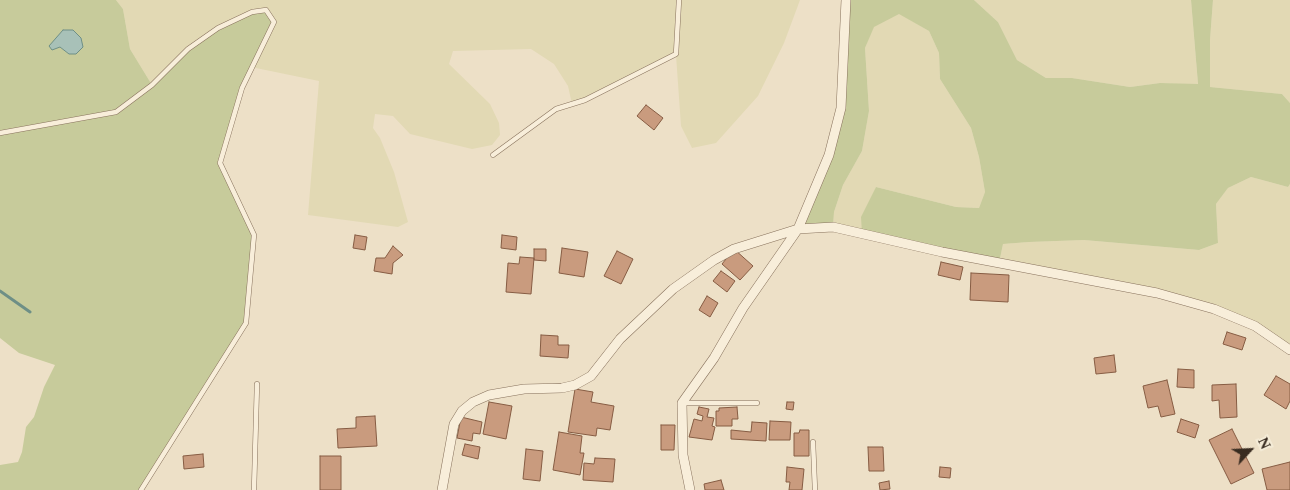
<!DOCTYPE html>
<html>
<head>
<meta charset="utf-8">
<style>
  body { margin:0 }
  #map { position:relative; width:1290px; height:490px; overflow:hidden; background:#ede0c7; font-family:Spectral,serif }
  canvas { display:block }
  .north { position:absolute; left:1225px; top:425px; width:50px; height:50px; -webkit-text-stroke:4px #f4ebd6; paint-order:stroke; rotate:65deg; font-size:14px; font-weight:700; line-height:20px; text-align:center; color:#382b20 }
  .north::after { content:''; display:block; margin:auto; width:18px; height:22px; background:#382b20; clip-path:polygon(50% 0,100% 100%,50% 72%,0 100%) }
</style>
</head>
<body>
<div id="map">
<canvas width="1290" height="490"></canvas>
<div class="north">N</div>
</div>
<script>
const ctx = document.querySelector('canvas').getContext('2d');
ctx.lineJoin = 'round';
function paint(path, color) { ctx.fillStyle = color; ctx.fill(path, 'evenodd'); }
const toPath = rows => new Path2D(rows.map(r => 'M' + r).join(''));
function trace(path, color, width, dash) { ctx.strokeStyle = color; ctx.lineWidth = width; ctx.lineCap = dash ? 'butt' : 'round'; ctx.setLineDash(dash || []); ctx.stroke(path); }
paint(toPath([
  [116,0,800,0,784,43,758,96,716,143,692,148,681,126,676,55,572,104,568,86,554,64,531,49,453,51,449,64,490,104,499,123,500,135,492,145,472,149,410,134,393,116,375,114,373,128,380,138,394,172,408,222,398,227,308,215,319,81,251,67,152,85,130,49,123,9],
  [974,0,1191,0,1198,85,1160,83,1130,87,1072,78,1046,78,1017,60,998,22],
  [1213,0,1290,0,1290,103,1282,94,1210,87,1210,40],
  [899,13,929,31,939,53,940,79,971,128,979,157,985,192,979,208,956,207,876,187,862,233,833,227,834,212,843,185,862,151,869,111,865,48,873,27],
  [1251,177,1288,187,1290,184,1290,343,1285,347,1214,309,999,263,1003,244,1029,242,1084,240,1199,250,1218,243,1216,204,1228,188]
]), '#e2d9b4');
paint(toPath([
  [0,0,116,0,123,9,130,49,152,85,188,49,218,28,252,12,266,10,274,22,242,88,220,163,254,235,246,323,141,490,0,490,0,465,18,462,22,452,26,427,34,417,44,387,55,365,19,353,0,338],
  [63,30,73,30,81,38,69,54,60,46],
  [846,0,974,0,998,22,1017,60,1046,78,1072,78,1130,87,1160,83,1198,84,1191,0,1213,0,1210,40,1210,87,1282,94,1290,103,1290,184,1288,187,1251,177,1228,188,1216,204,1218,243,1199,250,1084,240,1029,242,1003,244,999,263,862,233,861,217,876,187,956,207,979,208,985,192,979,157,971,128,940,79,939,53,929,31,899,14,874,27,865,48,869,111,862,151,843,185,834,212,833,227,798,229,829,155,841,108]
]), '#c7cb9b');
const water = toPath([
  [63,30,73,30,81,38,83,47,76,54,69,54,60,47,52,50,49,46,63,30]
]);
paint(water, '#a8c1b8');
trace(water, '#6e8f86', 1);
trace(toPath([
  [0,291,30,312]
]), '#6e8f86', 3);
const building = toPath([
  [646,105,663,118,654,130,637,116,646,105],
  [355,235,367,237,365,250,353,248,355,235],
  [502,235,517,237,516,250,501,248,502,235],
  [393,246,403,255,393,263,392,274,374,271,376,258,385,258,393,246],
  [562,248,588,252,584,277,559,273,562,248],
  [534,249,546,249,546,261,534,260,534,249],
  [734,249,753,266,740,280,722,264,734,249],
  [617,251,633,259,621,284,604,276,617,251],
  [520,257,534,258,531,294,506,292,508,263,519,264,520,257],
  [941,262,963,267,960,280,938,275,941,262],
  [721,271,735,281,727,292,713,281,721,271],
  [971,273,1009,275,1008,302,970,300,971,273],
  [707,296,718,303,710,317,699,310,707,296],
  [1227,332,1246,338,1242,350,1223,344,1227,332],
  [541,335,558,336,558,345,569,345,568,358,540,356,541,335],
  [1114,355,1116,372,1096,374,1094,358,1114,355],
  [1178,369,1194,370,1194,388,1177,387,1178,369],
  [1276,376,1290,384,1290,401,1286,409,1264,395,1276,376],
  [1167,380,1175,414,1161,417,1158,406,1148,408,1143,386,1167,380],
  [1236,384,1237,417,1220,418,1219,400,1212,401,1212,385,1236,384],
  [575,389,593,392,591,402,614,406,610,430,597,428,596,436,568,432,575,389],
  [489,402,512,406,506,439,483,434,489,402],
  [787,402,794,402,793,410,786,409,787,402],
  [699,407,709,409,707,417,714,418,712,426,715,427,712,440,689,437,694,419,702,421,703,416,697,414,699,407],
  [737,407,738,419,732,419,732,426,716,426,716,411,719,411,719,408,737,407],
  [375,416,377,446,338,448,337,429,356,428,356,417,375,416],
  [461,417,482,422,480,434,473,433,472,441,457,438,461,417],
  [1181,419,1199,425,1195,438,1177,432,1181,419],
  [770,421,791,422,790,440,769,440,770,421],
  [752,422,767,423,766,441,731,439,731,430,751,432,752,422],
  [661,425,675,425,674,450,661,450,661,425],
  [1232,429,1254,473,1231,484,1209,440,1232,429],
  [800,430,809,430,809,456,794,456,794,433,799,433,800,430],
  [559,432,582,436,580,453,584,453,580,475,553,470,559,432],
  [465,444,480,447,478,459,462,455,465,444],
  [868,447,883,447,884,471,869,471,868,447],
  [526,449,543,451,540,481,523,479,526,449],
  [203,454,204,467,184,469,183,456,203,454],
  [320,456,341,456,341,490,320,490,320,456],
  [595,458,615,459,613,482,583,480,584,463,594,464,595,458],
  [1290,462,1290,490,1267,490,1262,469,1290,462],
  [787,467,804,469,802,490,789,490,790,482,786,482,787,467],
  [940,467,951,468,950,478,939,477,940,467],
  [721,480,724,490,705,490,704,484,721,480],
  [889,481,890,489,880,490,879,483,889,481]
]);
paint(building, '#c99b7e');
trace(building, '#865c43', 1);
const lane = toPath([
  [0,133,116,112,152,85,188,49,218,28,252,12,266,10,274,22,242,88,220,163,254,235,246,323,141,490],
  [493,155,556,109,585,100,676,54,679,0],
  [683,403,757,403],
  [813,442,815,490],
  [254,490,257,384]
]);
const street = toPath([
  [442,490,454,424,462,411,473,402,489,395,524,389,562,388,575,385,591,376,620,339,673,289,714,260,734,249,798,229,833,227,942,252,1157,293,1214,309,1255,326,1290,350],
  [690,490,683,455,682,403,714,358,743,308,798,229,829,155,841,108,846,0]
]);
trace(lane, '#88725d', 5.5);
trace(street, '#88725d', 10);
trace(lane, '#f8eeda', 4.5);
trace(street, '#f8eeda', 9);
</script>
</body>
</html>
